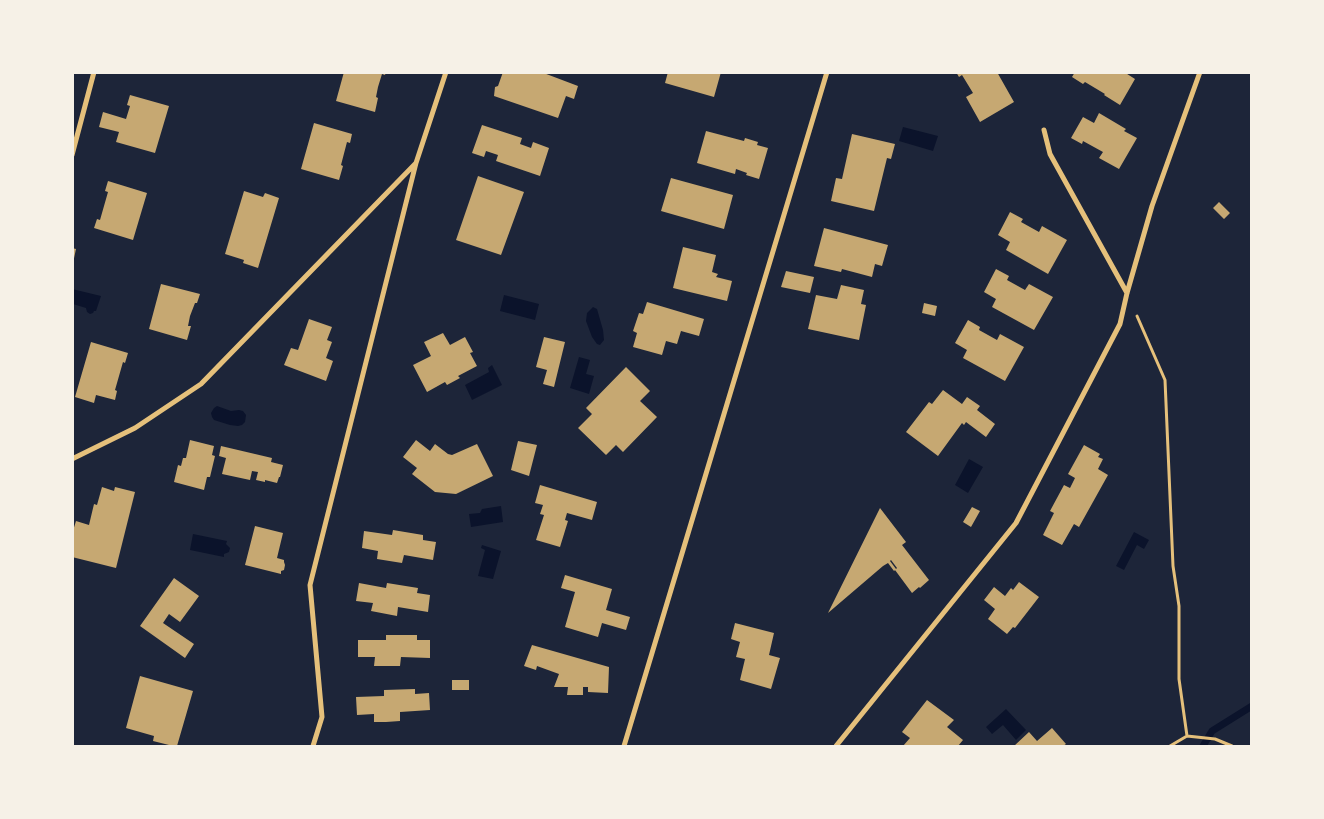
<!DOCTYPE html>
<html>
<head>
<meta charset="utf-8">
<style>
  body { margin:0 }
  #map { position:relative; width:1324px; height:819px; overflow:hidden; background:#14213d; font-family:Quicksand,sans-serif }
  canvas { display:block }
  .frame { position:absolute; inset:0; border:74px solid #f6f1e7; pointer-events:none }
</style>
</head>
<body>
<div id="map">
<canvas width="1324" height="819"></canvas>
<div class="frame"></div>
</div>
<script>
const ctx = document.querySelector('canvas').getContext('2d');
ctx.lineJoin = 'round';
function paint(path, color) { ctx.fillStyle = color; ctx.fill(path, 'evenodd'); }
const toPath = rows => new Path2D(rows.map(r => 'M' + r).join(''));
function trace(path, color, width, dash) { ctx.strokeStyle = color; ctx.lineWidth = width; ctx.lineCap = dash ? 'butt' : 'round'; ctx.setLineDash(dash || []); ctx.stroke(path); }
paint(toPath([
  [73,73,1251,73,1251,746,73,746]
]), '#1d2539');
paint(toPath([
  [903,127,938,136,933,151,899,141],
  [72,289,101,296,96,311,94,311,93,313,90,314,87,312,86,308,73,304],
  [504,295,539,304,535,320,500,311],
  [593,307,597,309,603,330,604,340,600,345,597,344,592,337,586,321,587,313],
  [579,357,590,360,586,374,594,376,589,394,570,388],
  [492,365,502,385,472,400,465,385,489,372,488,368],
  [217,406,231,411,239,410,243,411,246,415,245,422,242,425,238,426,230,425,214,420,212,417,211,413,214,408],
  [969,459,983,467,968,493,955,485],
  [501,506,503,522,471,527,469,514,480,513,482,509],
  [1134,532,1149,540,1144,549,1137,545,1124,570,1116,566],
  [193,534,227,541,226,544,230,548,229,552,224,554,224,557,190,550],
  [482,545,501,551,493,579,478,576,485,550,481,548],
  [1006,709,1026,730,1016,740,1003,725,992,734,986,727]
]), '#0b132b');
trace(toPath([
  [1203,746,1212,731,1252,706]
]), '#0b132b', 7);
paint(toPath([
  [344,72,386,72,385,75,382,74,378,87,376,97,378,98,375,112,336,101],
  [503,72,541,72,578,86,574,99,566,96,558,118,494,96,495,87,498,86],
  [668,72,721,72,714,97,665,83],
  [956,72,997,72,1014,102,980,122,966,97,973,93,962,75,959,77],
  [1075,72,1124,72,1135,79,1120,105,1104,95,1105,94,1085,82,1083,84,1072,77],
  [130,95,169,106,155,153,116,142,119,132,99,127,103,112,126,119,130,106,127,105],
  [1099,113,1126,129,1124,131,1137,138,1119,169,1099,158,1103,152,1083,141,1082,144,1071,138,1083,117,1094,123],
  [314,123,352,134,350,143,347,142,341,165,343,166,339,180,301,169],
  [482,125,522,138,520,144,531,148,533,142,549,148,540,176,496,161,498,155,486,151,484,157,472,153],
  [706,131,744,141,745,138,758,142,757,145,768,148,759,179,746,175,747,173,736,169,735,174,697,163],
  [852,134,895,144,891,159,887,158,874,211,831,201,836,178,842,179],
  [478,176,524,192,501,255,456,240],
  [671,178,733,195,724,229,661,211],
  [108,181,147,193,133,240,94,228,97,219,100,220,108,192,105,191],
  [244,191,263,197,265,193,279,198,258,268,243,263,244,260,225,254],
  [1219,202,1230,213,1224,219,1213,208],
  [1010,212,1023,219,1021,222,1039,232,1042,226,1067,240,1048,274,1006,250,1010,242,998,235],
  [824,228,888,245,882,266,875,264,872,277,842,269,841,272,814,266],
  [683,247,716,255,712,272,718,274,716,277,732,281,727,301,673,288],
  [72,248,76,249,73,263,72,263],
  [996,269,1009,276,1007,280,1025,290,1029,284,1053,297,1034,330,992,307,996,299,984,292],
  [786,271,814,277,810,293,781,287],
  [161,284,200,294,197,303,195,303,190,316,188,326,191,326,187,340,149,329],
  [841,285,864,290,861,304,866,305,859,340,808,329,816,295,837,299],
  [647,302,704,319,699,336,681,331,677,344,666,341,662,355,633,347,637,333,633,331,639,313,643,314],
  [924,303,937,306,935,316,922,313],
  [309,319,332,327,327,340,332,342,326,358,333,361,326,381,284,365,291,348,298,350],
  [968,320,980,327,979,330,997,340,1000,334,1024,347,1005,381,963,358,967,350,955,343],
  [443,333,450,345,465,337,473,352,470,353,477,366,458,376,460,378,447,385,445,382,427,392,413,365,431,356,424,342],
  [544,337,565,342,554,387,543,384,547,370,536,367],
  [91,342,128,353,125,363,123,362,115,390,117,391,115,400,96,395,94,403,75,397],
  [626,367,650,391,640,401,657,417,623,452,616,445,606,455,578,428,592,414,586,408],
  [943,390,962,404,967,397,980,406,977,410,995,424,986,437,966,422,964,425,962,423,938,456,906,432,929,402,932,404],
  [190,440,214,446,212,455,215,456,210,477,207,477,204,490,174,482,178,465,181,466,183,458,186,458],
  [416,440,430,451,435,444,448,454,452,455,477,444,493,476,456,494,435,492,412,474,417,468,403,457],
  [518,441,537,445,529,476,511,470],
  [1084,445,1100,454,1098,457,1103,459,1098,469,1108,475,1079,527,1074,524,1062,545,1043,535,1054,513,1050,511,1064,485,1070,488,1075,478,1068,474],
  [221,446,272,458,271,462,283,465,280,477,279,477,277,483,265,480,265,482,256,480,258,472,252,471,250,480,222,474,226,458,219,456],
  [540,485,597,502,592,520,567,513,565,520,568,521,560,547,536,540,544,515,540,514,543,505,535,503],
  [102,487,114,491,115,487,135,492,116,568,72,557,72,534,76,521,89,525,94,504,97,505],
  [972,507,980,511,971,527,963,522],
  [880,508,906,542,902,545,929,580,920,588,919,587,912,593,895,570,897,568,891,560,890,561,896,569,894,571,888,563,883,566,828,613],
  [255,526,283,533,277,558,284,560,284,562,285,565,284,570,281,571,281,574,245,565],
  [393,530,423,535,423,540,436,542,433,560,404,555,402,563,377,559,378,551,362,548,364,531,392,535],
  [565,575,612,589,606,610,630,617,626,630,602,623,598,637,565,627,575,592,561,588],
  [174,578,199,596,180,622,169,614,163,623,194,644,185,658,140,626],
  [1019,582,1039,597,1015,628,1013,627,1007,634,988,619,995,609,984,600,994,587,1005,596,1011,588,1013,590],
  [359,583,386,588,387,583,418,588,417,593,430,595,428,612,398,607,397,616,371,611,373,603,356,601],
  [735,623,774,633,769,655,780,658,771,689,740,680,745,659,736,657,740,642,731,639],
  [386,635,417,635,417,640,430,640,430,658,401,657,400,666,374,666,375,657,358,657,358,640,386,640],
  [532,645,609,667,608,693,588,692,588,687,583,687,583,695,567,695,568,687,554,687,559,674,537,666,536,670,524,666],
  [140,676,193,691,177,746,173,746,153,741,154,736,126,728],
  [452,680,469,680,469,690,452,690],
  [415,689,415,694,429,693,430,710,400,712,400,721,386,722,374,722,374,714,357,715,356,697,384,696,384,690],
  [927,700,954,720,947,727,963,740,958,746,903,746,910,738,902,732],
  [1052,728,1066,744,1063,746,1014,746,1029,732,1037,741]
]), '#c6a872');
trace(toPath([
  [1137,316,1165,380,1173,566,1179,606,1179,679,1187,736],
  [1170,746,1187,736,1215,739,1232,746]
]), '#e5c07b', 3);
trace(toPath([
  [1044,130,1050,154,1127,293],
  [72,155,94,72],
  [72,459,135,428,201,384,416,163,446,72],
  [313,746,322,717,310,585,416,163],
  [624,746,827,72],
  [836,746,1016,523,1120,324,1127,293,1152,206,1200,72]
]), '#e5c07b', 5);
</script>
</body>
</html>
